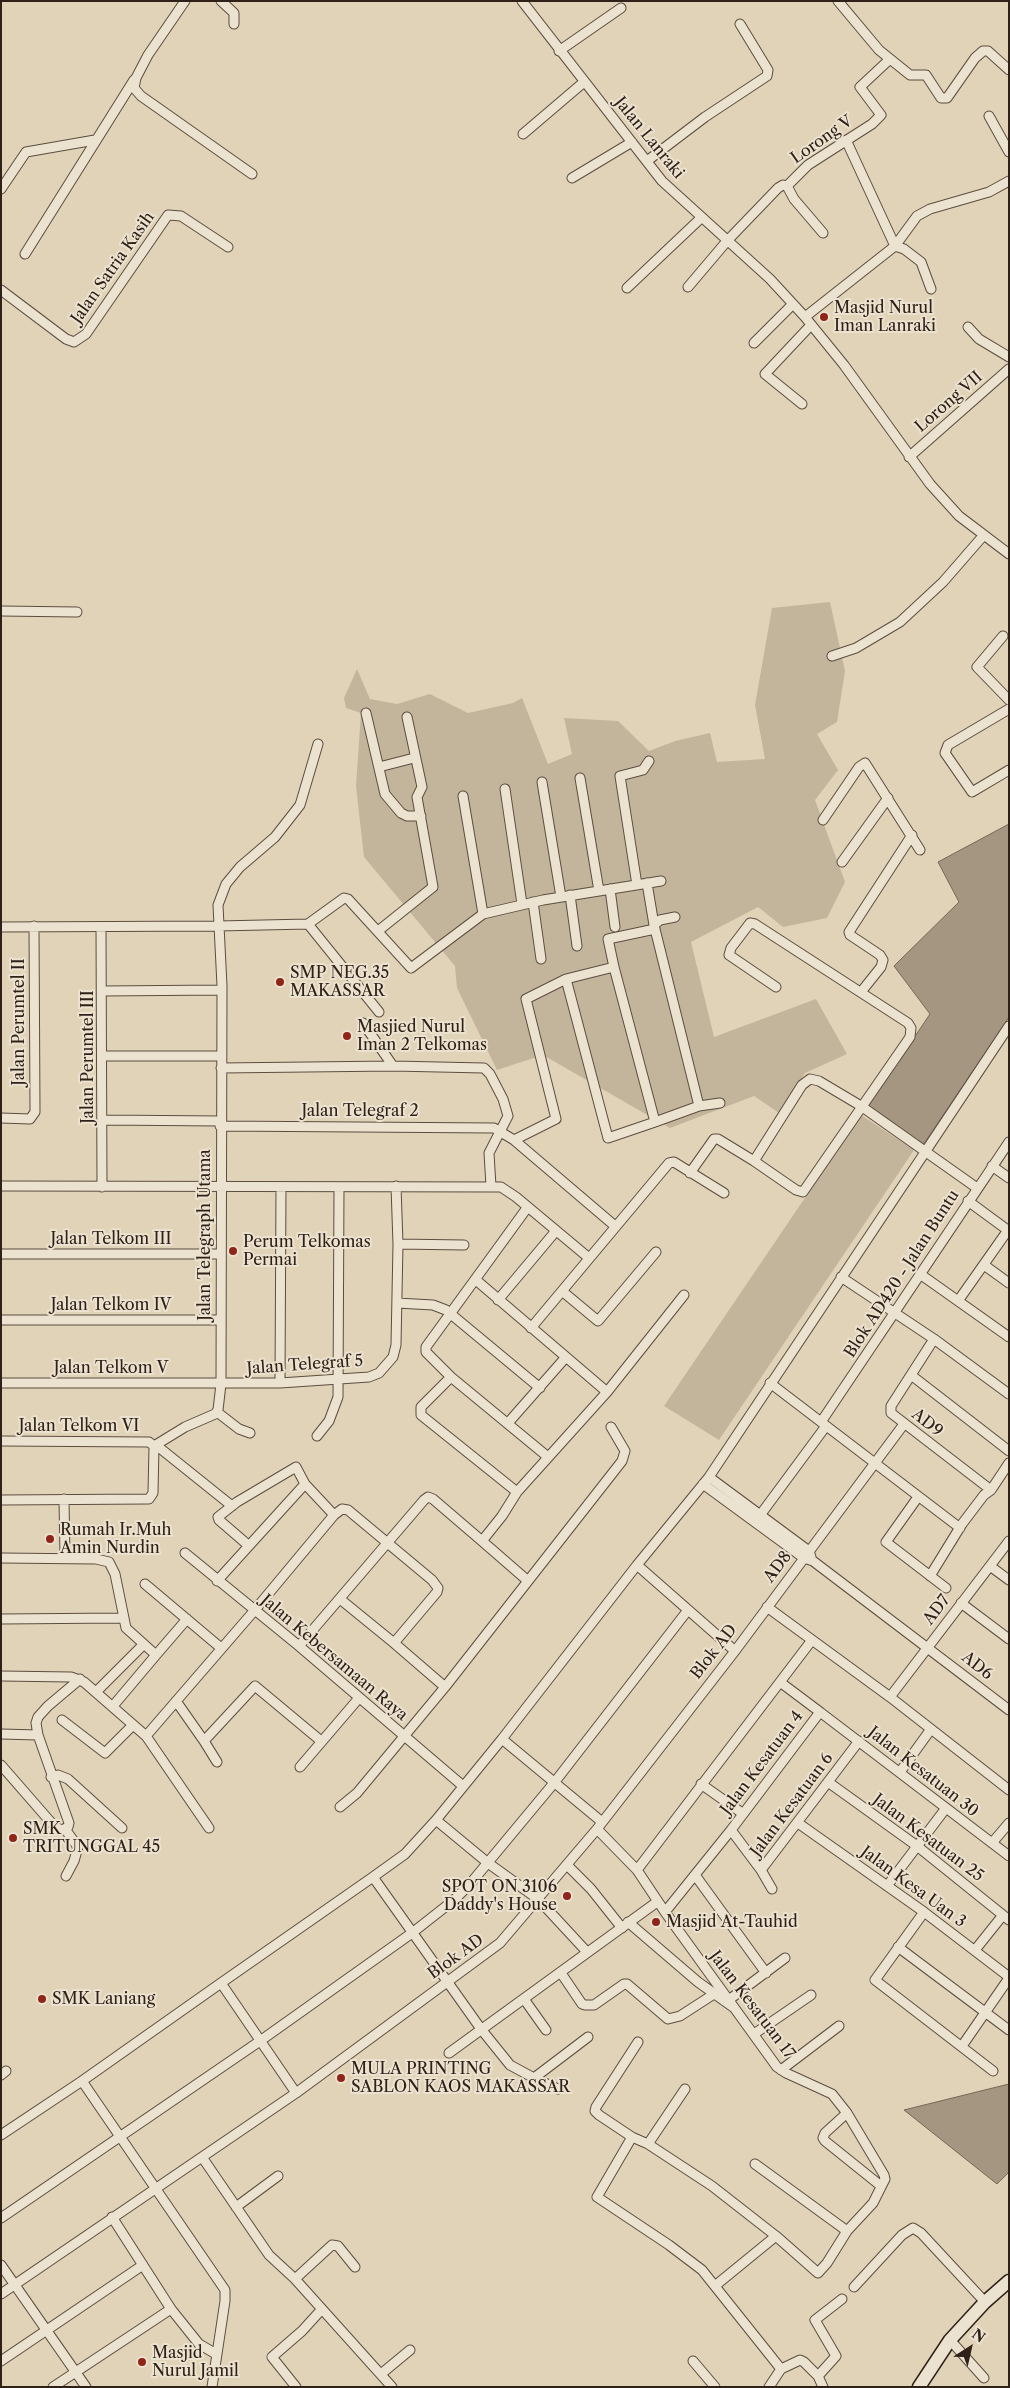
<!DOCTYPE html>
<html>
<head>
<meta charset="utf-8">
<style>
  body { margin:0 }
  #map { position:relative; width:1010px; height:2388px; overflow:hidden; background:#e1d3b7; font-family:"Libre Caslon Text",serif }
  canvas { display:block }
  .frame { position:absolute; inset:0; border:2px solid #2f2018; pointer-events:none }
  .north { position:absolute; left:945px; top:2323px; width:50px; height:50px; -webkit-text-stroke:4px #ece2d0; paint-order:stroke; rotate:35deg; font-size:14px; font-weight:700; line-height:20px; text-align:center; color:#2f2018 }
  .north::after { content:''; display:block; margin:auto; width:18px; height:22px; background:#2f2018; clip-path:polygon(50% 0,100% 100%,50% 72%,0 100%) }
</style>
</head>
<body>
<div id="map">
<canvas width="1010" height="2388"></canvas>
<div class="frame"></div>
<div class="north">N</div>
</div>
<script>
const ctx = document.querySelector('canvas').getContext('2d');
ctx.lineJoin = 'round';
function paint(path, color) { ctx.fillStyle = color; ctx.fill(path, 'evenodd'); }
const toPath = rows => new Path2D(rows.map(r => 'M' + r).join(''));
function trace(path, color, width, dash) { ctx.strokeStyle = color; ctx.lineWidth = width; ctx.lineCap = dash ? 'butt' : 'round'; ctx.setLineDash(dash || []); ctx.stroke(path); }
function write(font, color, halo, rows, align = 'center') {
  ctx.font = font + ' "Libre Caslon Text",serif'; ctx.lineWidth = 4; ctx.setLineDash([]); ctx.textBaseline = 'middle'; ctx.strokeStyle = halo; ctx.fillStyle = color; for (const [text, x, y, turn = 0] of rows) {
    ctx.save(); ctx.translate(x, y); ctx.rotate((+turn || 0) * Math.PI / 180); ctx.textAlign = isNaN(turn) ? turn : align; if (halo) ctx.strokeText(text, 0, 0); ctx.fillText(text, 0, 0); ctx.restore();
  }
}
paint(toPath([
  [830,602,845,671,837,722,817,734,838,770,815,800,845,882,827,918,783,927,758,907,691,942,714,1037,816,999,847,1054,805,1073,779,1113,754,1096,670,1128,543,1055,497,1070,457,988,455,966,364,857,356,786,361,713,346,708,344,698,357,669,370,699,397,704,430,694,468,713,513,703,522,698,548,764,572,754,564,718,618,721,649,751,675,741,710,733,717,762,765,759,755,705,772,608],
  [861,1115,914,1150,719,1440,664,1406]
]), '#c3b59c');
const water = toPath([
  [1009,824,1009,1017,923,1145,868,1106,930,1014,894,966,959,902,938,862,1009,824],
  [1009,2084,1009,2172,997,2184,904,2110,1009,2084]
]);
paint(water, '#a49681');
trace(water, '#756757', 1);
const street = toPath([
  [185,1,148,55,136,78,134,88,141,96,252,174],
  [221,1,234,13,234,24],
  [522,1,662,181,770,279,805,317,844,365,930,484,959,516,1009,554],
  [838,1,879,50,910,75,926,75,941,98,947,98,975,58,983,51,988,51,1009,70],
  [559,51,621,8],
  [989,116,1009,152],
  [523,134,584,82],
  [846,140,895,246,904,249,921,262,931,289],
  [647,161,705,117,767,76,768,70,740,24],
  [572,178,632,142],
  [787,186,794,199,823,233],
  [1,189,26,152,95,140],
  [25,254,134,80],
  [688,287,727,241,778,188,783,185,787,186,808,165,872,124,881,115,860,87,890,59],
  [627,288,701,218],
  [1,290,66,339,74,342,86,334,168,215,181,216,228,247],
  [805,317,895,246,917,216,930,209,989,192,1009,181],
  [968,327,979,339,1009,357],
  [754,343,793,304],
  [802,404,765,374,811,325],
  [909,457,1009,369],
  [1,611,77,612],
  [1003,636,977,667,1009,700],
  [832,656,856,648,900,622,943,582,983,536],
  [1009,709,948,745,945,753,972,792,1009,770],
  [366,713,385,794,401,813,407,816,421,816],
  [379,767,414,758],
  [580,778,599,891],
  [542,782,561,897],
  [505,789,522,904],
  [463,796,483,914],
  [823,820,859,767,865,763,920,850],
  [842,862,888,798],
  [647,883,654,925],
  [637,885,620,776,643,770,649,761],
  [610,889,615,927],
  [570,895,577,946],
  [533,902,541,959],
  [308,924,379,1012],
  [1,927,218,926,308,924,344,898,348,899,411,968,483,914,543,900,661,881],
  [101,927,102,1187],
  [378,931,433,887,417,797,422,787,407,717],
  [614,967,608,939,655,929],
  [103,991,221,990],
  [861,992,881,967,883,960,880,955,850,935,849,932,912,835],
  [363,1023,393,1066],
  [103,1056,221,1056],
  [221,1068,393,1066,484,1068,490,1074,503,1099,508,1116,489,1153,491,1186],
  [699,1106,720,1103],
  [1,1118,30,1119,35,1112,34,926],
  [103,1120,220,1121],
  [655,1122,614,967,566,979,608,1138,655,1122,699,1106,654,925,660,920,675,917],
  [220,1126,494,1128,514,1140,615,1226],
  [514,1140,556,1119,526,999,566,979],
  [754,1161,802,1085,810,1079,819,1081,861,1106,977,1188],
  [992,1166,1009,1178],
  [690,1173,714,1139,718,1139,754,1161,796,1190,803,1192,910,1037,911,1028,908,1023,755,924,750,923,731,948,729,955,776,987],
  [1,1186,501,1187,516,1197,589,1258],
  [968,1201,1009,1231],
  [527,1208,426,1347,426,1352,451,1377,548,1457],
  [398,1244,464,1245],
  [1,1254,221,1254],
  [984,1265,1009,1283],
  [920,1274,1009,1337],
  [841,1277,934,1339,1009,1394],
  [476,1280,607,1392],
  [562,1291,598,1321,656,1252],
  [498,1300,555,1232],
  [958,1301,1008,1230],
  [397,1303,433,1305,446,1310,540,1388],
  [1,1320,220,1320],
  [531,1328,669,1163,674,1162,724,1193],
  [934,1339,891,1406,891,1413,991,1490],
  [911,1375,1009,1451],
  [1,1383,280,1383,369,1377,379,1373,393,1357,396,1345,398,1244,396,1186],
  [280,1383,281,1187],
  [770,1383,960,1528],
  [217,1412,239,1429,250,1433],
  [821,1422,1009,1142],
  [508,1423,566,1357],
  [317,1436,329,1421,338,1397,339,1187],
  [1,1441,149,1442,154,1446],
  [156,1445,232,1506],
  [709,1477,809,1551,811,1557],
  [703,1484,804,1558,813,1561,1009,1710],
  [517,1492,607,1392,684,1295],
  [918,1497,886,1542,946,1588],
  [64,1499,65,1558],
  [1,1500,149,1499,153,1493,154,1446,185,1427,215,1414,218,1410,221,1384,222,986,218,905,226,884,240,867,275,837,300,805,318,744],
  [334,1515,342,1509,348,1510,432,1580,438,1588,437,1592,394,1643,340,1599],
  [758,1518,826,1426],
  [482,1541,528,1581],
  [185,1553,299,1646,463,1786],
  [1,1558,96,1559,109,1562,115,1574,126,1628,156,1655,187,1619],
  [637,1565,735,1651],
  [990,1566,1009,1580],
  [930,1576,962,1524,984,1495,991,1490,1009,1463],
  [217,1581,305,1484],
  [145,1584,221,1648],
  [961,1603,1009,1639],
  [767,1607,890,1697,1009,1790],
  [1,1619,122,1618],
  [394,1643,445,1687],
  [299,1646,424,1500,428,1497,433,1499,482,1541,502,1516,517,1492,421,1415,421,1407,451,1377],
  [1,1676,71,1677,84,1682,146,1736,209,1828],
  [96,1692,143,1645],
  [890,1697,1009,1541],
  [176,1701,204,1741,255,1686,321,1741],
  [113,1706,156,1655],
  [820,1712,1009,1856],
  [62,1720,105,1753,133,1725],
  [1,1734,38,1735],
  [146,1736,254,1611,334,1515,305,1484,296,1467,237,1502,218,1517,219,1520,248,1545],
  [502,1739,637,1565,709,1477,1009,1026],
  [204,1741,217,1762],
  [1,1765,55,1827,62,1830,68,1827,69,1823,38,1735,36,1723,38,1717,48,1706,80,1679],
  [300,1767,359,1698],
  [900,1772,931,1729],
  [51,1777,58,1775,68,1779,122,1828],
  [828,1782,917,1846,1009,1920],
  [701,1784,742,1813],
  [340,1807,357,1793,445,1687,622,1461,625,1451,611,1427],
  [798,1823,924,1912,1009,1977],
  [65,1829,78,1847,74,1861,66,1876],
  [597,1829,637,1870,665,1912,777,2067,786,2073,832,2094,847,2113,884,2175,885,2179,873,2203,847,2231,827,2263,818,2273,776,2236,716,2285],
  [731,1830,761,1870,859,1741],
  [992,1843,1009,1823],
  [567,1865,591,1889,622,1928],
  [637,1870,780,1682],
  [761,1870,772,1889],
  [695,1875,766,1973],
  [373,1877,405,1854,436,1820],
  [887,1886,946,1808],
  [665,1912,731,1830,820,1712,780,1682,812,1640],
  [924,1912,875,1980,993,2071],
  [628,1922,698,1982,733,2007],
  [898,1947,1009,2030],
  [975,1950,1003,1915],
  [587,1952,538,1899,488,1863,436,1820,502,1739,602,1822],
  [561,1973,582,2004,585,2005,594,2005,624,1984,627,1984,668,2019,680,2016,714,1994],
  [221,1983,373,1877,481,2029,510,2065,534,2078,588,2037],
  [524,1999,546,2030],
  [730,1999,785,1958],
  [754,2034,811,1995],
  [638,2042,596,2107,595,2111,599,2115,632,2137,597,2197,669,2245,702,2270,781,2369,800,2360,804,2362,818,2376,823,2387],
  [962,2046,1009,1978],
  [449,2053,657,1902],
  [781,2070,839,2026],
  [1,2075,6,2071],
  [534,2078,558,2089],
  [82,2081,221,1983,296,2093],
  [847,2113,825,2133,823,2138,825,2141,881,2186],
  [1,2135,82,2081,225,2290,225,2301,212,2387],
  [632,2137,648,2144,685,2089],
  [648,2144,712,2186,776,2236],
  [202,2157,269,2255,295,2279,392,2387],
  [755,2164,847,2231],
  [236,2207,278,2176],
  [1,2218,260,2041,412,1933,454,1900,470,1884,554,1783,688,1610],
  [1,2265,86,2387],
  [295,2279,332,2245,338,2246,355,2267],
  [854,2287,902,2235,913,2228,921,2233,985,2302],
  [1,2294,296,2093,500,1943,597,1829,735,1651,904,1424],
  [171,2309,199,2344,216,2354],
  [950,2340,984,2378],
  [1,2361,143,2265],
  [693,2361,715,2387],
  [381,2374,410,2350],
  [818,2376,836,2356,815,2320,842,2299],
  [53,2387,171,2309,112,2217],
  [296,2387,272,2357,302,2331,322,2309],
  [769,2387,781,2369]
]);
const secondary = toPath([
  [919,2387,950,2340,985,2302,1009,2281]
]);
trace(street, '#5c4d40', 11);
trace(secondary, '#2f2018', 15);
trace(street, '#ece2d0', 9);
trace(secondary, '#ece2d0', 12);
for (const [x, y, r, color] of [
  [824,317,5,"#8f2418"],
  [280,982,5,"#8f2418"],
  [347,1036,5,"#8f2418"],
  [233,1251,5,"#8f2418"],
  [50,1539,5,"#8f2418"],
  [13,1838,5,"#8f2418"],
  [567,1896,5,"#8f2418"],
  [656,1922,5,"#8f2418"],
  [42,1999,5,"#8f2418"],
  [341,2078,5,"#8f2418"],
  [142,2362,5,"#8f2418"]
]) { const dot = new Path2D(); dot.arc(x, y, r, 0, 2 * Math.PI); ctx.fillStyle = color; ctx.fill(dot); trace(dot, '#ece2d0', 2); }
write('16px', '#2f2018', '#ece2d0', [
  ["Jalan Lanraki",649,138,51],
  ["Lorong V",822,140,-35],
  ["Jalan Satria Kasih",113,268,-55],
  ["Lorong VII",949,402,-41],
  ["Jalan Perumtel II",19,1022,-90],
  ["Jalan Perumtel III",88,1057,-90],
  ["Jalan Telegraf 2",360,1111],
  ["Jalan Telegraph Utama",205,1235,-90],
  ["Jalan Telkom III",111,1239],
  ["Blok AD420 - Jalan Buntu",902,1274,-57],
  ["Jalan Telkom IV",111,1305],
  ["Jalan Telegraf 5",305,1365,-4],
  ["Jalan Telkom V",111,1368],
  ["AD9",927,1423,38],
  ["Jalan Telkom VI",79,1426],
  ["AD8",778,1567,-53],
  ["AD7",937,1610,-53],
  ["Blok AD",714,1652,-52],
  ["Jalan Kebersamaan Raya",334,1658,40],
  ["AD6",977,1666,38],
  ["Jalan Kesatuan 4",762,1763,-53],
  ["Jalan Kesatuan 30",923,1772,38],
  ["Jalan Kesatuan 6",792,1805,-53],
  ["Jalan Kesatuan 25",928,1838,37],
  ["Jalan Kesa Uan 3",913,1887,36],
  ["Blok AD",456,1957,-36],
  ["Jalan Kesatuan 17",752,2005,53]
]);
write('16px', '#2f2018', '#ece2d0', [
  ["Masjid Nurul",834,308],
  ["Iman Lanraki",834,326],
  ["SMP NEG.35",290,973],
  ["MAKASSAR",290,991],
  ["Masjied Nurul",357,1027],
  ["Iman 2 Telkomas",357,1045],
  ["Perum Telkomas",243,1242],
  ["Permai",243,1260],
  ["Rumah Ir.Muh",60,1530],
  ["Amin Nurdin",60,1548],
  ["SMK",23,1829],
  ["TRITUNGGAL 45",23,1847],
  ["SPOT ON 3106",557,1887,"right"],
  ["Daddy's House",557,1905,"right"],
  ["Masjid At-Tauhid",666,1922],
  ["SMK Laniang",52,1999],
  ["MULA PRINTING",351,2069],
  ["SABLON KAOS MAKASSAR",351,2087],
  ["Masjid",152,2353],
  ["Nurul Jamil",152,2371]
], 'left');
</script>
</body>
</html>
